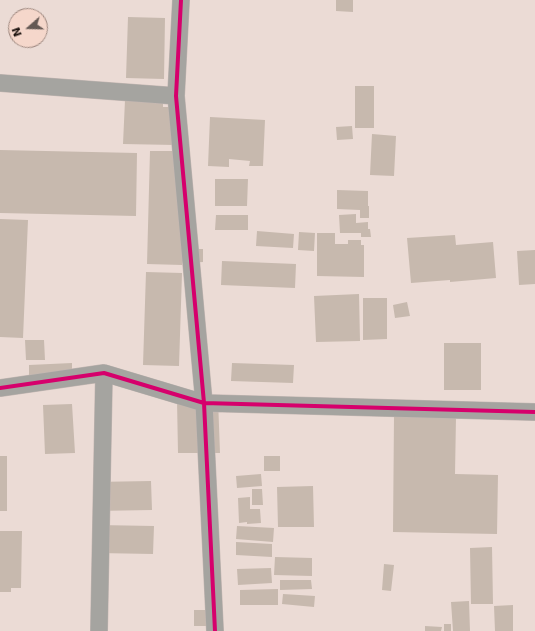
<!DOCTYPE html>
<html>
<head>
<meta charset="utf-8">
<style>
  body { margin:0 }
  #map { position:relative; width:535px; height:631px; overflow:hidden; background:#ebdbd5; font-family:"DejaVu Sans",sans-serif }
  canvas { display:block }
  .north { position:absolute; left:8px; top:8px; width:40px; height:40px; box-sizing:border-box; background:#f5d7cb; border:1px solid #9e887f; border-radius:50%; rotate:250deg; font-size:11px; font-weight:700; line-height:16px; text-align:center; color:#1b110d }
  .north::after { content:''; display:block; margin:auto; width:14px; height:18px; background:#645853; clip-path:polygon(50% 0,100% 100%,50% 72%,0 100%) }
</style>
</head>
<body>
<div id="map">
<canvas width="535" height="631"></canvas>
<div class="north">N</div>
</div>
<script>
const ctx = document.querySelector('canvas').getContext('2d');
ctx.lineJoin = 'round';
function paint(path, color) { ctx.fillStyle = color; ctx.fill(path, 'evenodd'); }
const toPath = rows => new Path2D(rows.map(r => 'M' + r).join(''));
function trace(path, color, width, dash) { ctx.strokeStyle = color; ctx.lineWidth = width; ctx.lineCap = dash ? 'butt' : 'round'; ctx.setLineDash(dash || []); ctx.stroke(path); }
paint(toPath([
  [336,0,353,0,353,12,336,11],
  [128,17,165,18,164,79,126,78],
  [355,86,374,86,374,128,355,128],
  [125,100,163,101,163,107,169,107,175,145,123,144],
  [210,117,265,120,263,166,249,166,250,161,229,159,229,167,208,166],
  [352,126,353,139,337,140,336,127],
  [372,134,396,136,394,176,370,175],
  [0,150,137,153,136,216,0,213],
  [150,151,184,151,182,265,147,264],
  [215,179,248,179,247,206,215,206],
  [337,190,368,191,368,206,369,206,369,218,360,218,360,210,337,209],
  [356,214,356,223,368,222,368,229,370,229,371,237,361,237,361,233,340,233,339,215],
  [216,215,248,215,248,230,215,230],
  [0,219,28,220,23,338,0,337],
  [257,231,294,234,293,248,256,246],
  [299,232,315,233,314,251,298,250],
  [317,233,335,233,335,244,348,244,348,240,361,240,361,245,364,245,364,277,317,276],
  [455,235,456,245,493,242,496,278,450,282,450,280,411,283,407,238],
  [187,249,203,249,203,262,187,263],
  [535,250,535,284,519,285,517,251],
  [222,261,296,264,295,288,221,285],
  [146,272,182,273,179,366,143,365],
  [359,294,360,341,316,342,314,296],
  [363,298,387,298,387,339,363,340],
  [407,302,410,316,395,318,393,305],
  [25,340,44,340,45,360,26,360],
  [444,343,481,343,481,390,444,390],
  [72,363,72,376,29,378,29,365],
  [232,363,294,365,293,383,231,381],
  [218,399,220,453,178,453,177,400],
  [72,404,75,453,45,454,43,405],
  [394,416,456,417,455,474,498,475,497,534,393,532],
  [0,456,7,456,7,511,0,511],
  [264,456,280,456,280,471,264,471],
  [261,474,262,486,237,488,236,476],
  [151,481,152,510,95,511,94,482],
  [313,486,314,527,278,527,277,487],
  [252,489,262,489,263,505,252,505],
  [250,497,250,509,260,509,261,523,247,524,247,522,239,523,238,498],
  [98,525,154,526,153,554,98,553],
  [237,526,274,528,273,542,236,539],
  [0,531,22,531,21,588,11,588,11,592,0,592],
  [236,542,272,544,272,557,236,555],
  [492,547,493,604,471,604,470,548],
  [275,557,312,558,312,576,274,575],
  [384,564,394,565,391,591,382,590],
  [271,568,272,583,238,585,237,569],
  [280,580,311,580,312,589,280,590],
  [278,589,278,605,240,605,240,590],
  [283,594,315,596,314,607,282,604],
  [469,601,470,631,453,631,451,602],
  [513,605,513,631,495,631,494,606],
  [194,610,209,610,210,626,194,626],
  [444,624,451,624,451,631,444,631],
  [425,626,442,627,441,631,425,631]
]), '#c7b9ae');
const street = toPath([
  [181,0,176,96,204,403,215,631],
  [0,83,176,96],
  [0,388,104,373,204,403,535,412],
  [99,631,104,373]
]);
trace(street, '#c4b7b3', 18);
trace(street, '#a5a4a0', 17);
trace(toPath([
  [181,0,176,96,204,403,215,631],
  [0,388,104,373,204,403,535,412]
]), '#d6006c', 4);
</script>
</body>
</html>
